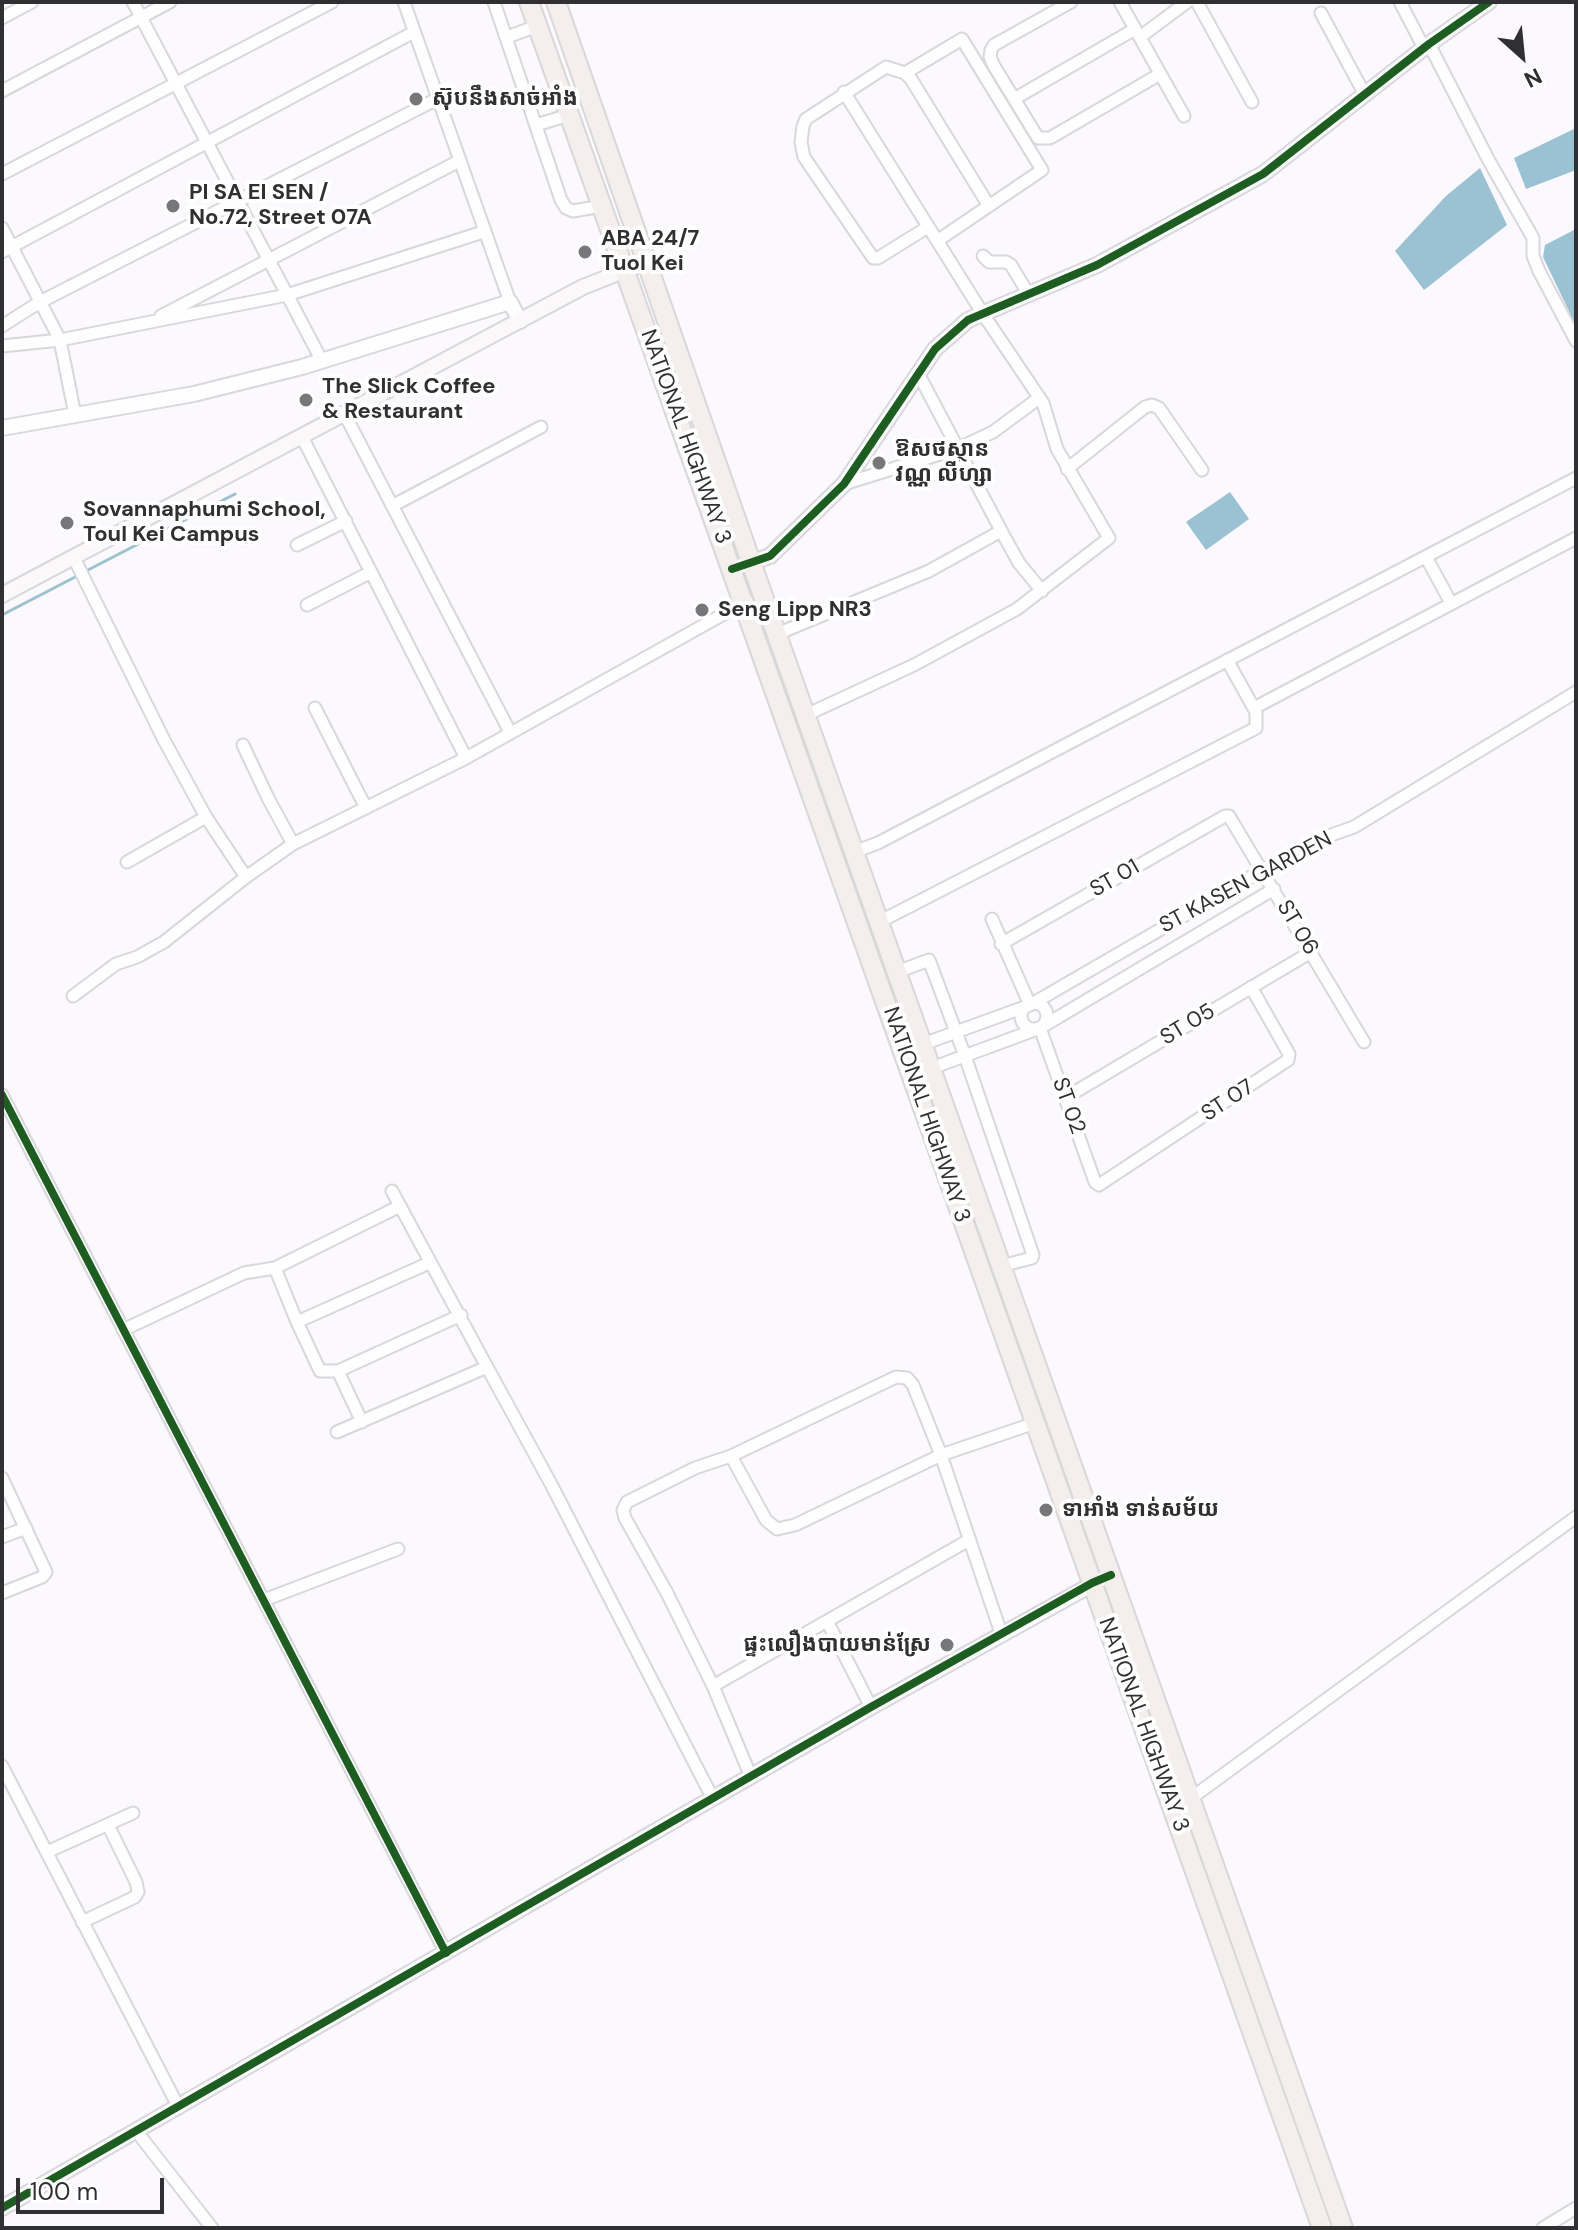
<!DOCTYPE html>
<html>
<head>
<meta charset="utf-8">
<style>
  body { margin:0 }
  #map { position:relative; width:1578px; height:2230px; overflow:hidden; background:#fbf9fd; font-family:"DM Sans",sans-serif }
  canvas { display:block }
  .frame { position:absolute; inset:0; border:4px solid #302f32; pointer-events:none }
  .north { position:absolute; left:1482px; top:16px; width:80px; height:80px; -webkit-text-stroke:6px #fff; paint-order:stroke; rotate:153deg; font-size:22px; font-weight:700; line-height:32px; text-align:center; color:#302f32 }
  .north::after { content:''; display:block; margin:auto; width:28px; height:36px; background:#302f32; clip-path:polygon(50% 0,100% 100%,50% 72%,0 100%) }
  .scale { position:absolute; left:16px; top:2178px; width:148px; height:36px; box-sizing:border-box; border:4px solid #302f32; border-top:0; padding-left:10px; font-size:24px; line-height:28px; white-space:nowrap; color:#302f32; -webkit-text-stroke:6px #fff; paint-order:stroke }
</style>
</head>
<body>
<div id="map">
<canvas width="1578" height="2230"></canvas>
<div class="frame"></div>
<div class="north">N</div>
<div class="scale">100 m</div>
</div>
<script>
const ctx = document.querySelector('canvas').getContext('2d');
ctx.lineJoin = 'round';
function paint(path, color) { ctx.fillStyle = color; ctx.fill(path, 'evenodd'); }
const toPath = rows => new Path2D(rows.map(r => 'M' + r).join(''));
function trace(path, color, width, dash) { ctx.strokeStyle = color; ctx.lineWidth = width; ctx.lineCap = dash ? 'butt' : 'round'; ctx.setLineDash(dash || []); ctx.stroke(path); }
function write(font, color, halo, rows, align = 'center') {
  ctx.font = font + ' "DM Sans","Noto Sans Khmer",sans-serif'; ctx.lineWidth = 8; ctx.setLineDash([]); ctx.textBaseline = 'middle'; ctx.strokeStyle = halo; ctx.fillStyle = color; for (const [text, x, y, turn = 0] of rows) {
    ctx.save(); ctx.translate(x, y); ctx.rotate((+turn || 0) * Math.PI / 180); ctx.textAlign = isNaN(turn) ? turn : align; if (halo) ctx.strokeText(text, 0, 0); ctx.fillText(text, 0, 0); ctx.restore();
  }
}
paint(toPath([
  [1576,128,1576,170,1526,189,1514,158],
  [1480,168,1507,225,1424,290,1395,251,1446,196],
  [1576,229,1576,326,1543,257,1545,245],
  [1230,492,1249,519,1206,550,1186,522]
]), '#9ac2d2');
trace(toPath([
  [86,571,235,494],
  [2,615,79,575]
]), '#9ac2d2', 3);
const minor = toPath([
  [133,2,322,361],
  [404,2,510,302],
  [494,2,561,200,566,208,573,211,602,206],
  [1071,2,994,45,991,50,990,57,994,66,1038,138,1050,138,1160,74],
  [1120,2,1184,116],
  [1197,2,1252,102],
  [1400,2,1424,48],
  [1321,13,1365,95],
  [2,18,32,2],
  [507,37,537,26],
  [1140,37,1187,2],
  [1429,44,1488,159,1533,238,1533,256,1539,271,1576,341],
  [905,73,962,39,1042,170,937,241],
  [2,91,170,2],
  [1014,99,1135,29],
  [536,125,569,115],
  [2,174,332,2],
  [928,227,878,258,873,258,804,157,801,142,803,126,806,119,886,67,905,73,911,79,989,206],
  [2,228,60,340,75,415],
  [2,252,414,32],
  [983,256,989,262,1006,262,1011,265,1029,295],
  [161,316,459,161],
  [2,326,40,302,437,99],
  [2,346,60,340,287,295,483,232],
  [919,375,1004,536,1019,563,1042,591],
  [345,415,510,732],
  [302,437,466,758],
  [1067,469,1145,407,1152,405,1159,408,1202,470],
  [844,484,959,448,993,432,1039,398],
  [392,506,541,427],
  [297,545,346,521],
  [1426,557,1451,603],
  [74,558,164,740,206,817,246,877],
  [307,605,371,572],
  [777,634,929,571,1001,531],
  [315,708,366,808],
  [1254,708,1576,538],
  [806,715,914,665,1017,609,1109,538,1057,449,1043,403,983,314,844,92],
  [243,745,268,798,293,844],
  [854,852,878,843,1576,478],
  [127,862,206,817],
  [992,919,1030,1005],
  [879,922,1256,728,1256,712,1227,660],
  [1001,944,1225,816,1229,816,1364,1042],
  [897,972,929,960,965,1056,1033,1255,1032,1258,1001,1266],
  [73,996,116,964,137,957,164,942,246,877,293,844,466,758,747,601],
  '1021 1016a13 13 0 1 1 26 0a13 13 0 1 1-26 0Z',
  [1040,1028,1095,1182,1099,1185,1288,1060,1289,1054,1251,987],
  [904,1051,1030,1005,1263,870,1334,834,1354,827,1576,692],
  [913,1075,1040,1028,1274,889],
  [2,1095,446,1953],
  [1065,1098,1311,952],
  [275,1268,297,1322,320,1371,338,1371,461,1315],
  [297,1322,429,1263],
  [123,1330,244,1273,275,1268,400,1206],
  [487,1367,551,1484,713,1799],
  [338,1371,362,1422],
  [337,1432,487,1367,392,1191],
  [731,1456,766,1520,777,1529,795,1525,941,1455,1035,1423],
  [2,1478,46,1572,42,1577,2,1593],
  [2,1537,26,1528],
  [264,1600,398,1549],
  [827,1621,871,1707],
  [713,1686,969,1540],
  [2,1766,179,2108],
  [751,1777,713,1686,667,1593,625,1518,623,1510,627,1502,695,1468,731,1456,896,1377,907,1378,913,1385,941,1455,1002,1636],
  [1190,1799,1576,1517],
  [47,1852,133,1813],
  [82,1922,135,1897,138,1892,136,1882,108,1825],
  [137,2132,212,2228],
  [1543,2228,1576,2208]
]);
const tertiary = toPath([
  [2,428,194,394,302,367,510,302,520,321],
  [732,569,770,556,844,484,935,349,968,320,1097,265,1263,174,1429,44,1489,2],
  [2,2208,871,1707,1100,1580]
]);
const secondary = toPath([
  [2,595,583,287,646,262]
]);
const trunk = toPath([
  [529,2,1322,2228],
  [556,2,751,562,1343,2228]
]);
trace(minor, '#d8d7da', 15);
trace(tertiary, '#d8d7da', 18);
trace(secondary, '#d8d7da', 18);
trace(trunk, '#d8d7d9', 22);
trace(minor, '#fefeff', 11);
trace(tertiary, '#fefeff', 14);
trace(secondary, '#faf8f8', 14);
trace(trunk, '#f4eeec', 18);
trace(toPath([
  [732,569,770,556,844,484,935,349,968,320,1097,265,1263,174,1429,44,1489,2],
  [2,1095,446,1953],
  [2,2208,871,1707,1092,1583,1111,1575]
]), '#1b5e20', 8);
for (const [x, y, r, color] of [
  [416,99,8,"#777679"],
  [173,206,8,"#777679"],
  [585,252,8,"#777679"],
  [306,400,8,"#777679"],
  [879,463,8,"#777679"],
  [67,523,8,"#777679"],
  [702,610,8,"#777679"],
  [1046,1510,8,"#777679"],
  [947,1645,8,"#777679"]
]) { const dot = new Path2D(); dot.arc(x, y, r, 0, 2 * Math.PI); ctx.fillStyle = color; ctx.fill(dot); trace(dot, '#fff', 3); }
write('bold 22px', '#302f32', '#fff', [
  ["ស៊ុបនឹងសាច់អាំង",432,99],
  ["PI SA EI SEN /",189,193],
  ["No.72, Street 07A",189,218],
  ["ABA 24/7",601,239],
  ["Tuol Kei",601,264],
  ["The Slick Coffee",322,387],
  ["& Restaurant",322,412],
  ["ឱសថស្ថាន",895,450],
  ["វណ្ណ លីហ្សា",895,475],
  ["Sovannaphumi School,",83,510],
  ["Toul Kei Campus",83,535],
  ["Seng Lipp NR3",718,610],
  ["ទាអាំង ទាន់សម័យ",1062,1510],
  ["ផ្ទះលឿងបាយមាន់ស្រែ",931,1645,"right"]
], 'left');
write('22px', '#302f32', '#fff', [
  ["NATIONAL HIGHWAY 3",685,437,70],
  ["ST 01",1115,879,-30],
  ["ST KASEN GARDEN",1246,883,-28],
  ["ST 06",1297,928,59],
  ["ST 05",1188,1025,-31],
  ["ST 07",1228,1101,-33],
  ["ST 02",1068,1106,70],
  ["NATIONAL HIGHWAY 3",926,1115,71],
  ["NATIONAL HIGHWAY 3",1143,1725,70]
]);
</script>
</body>
</html>
